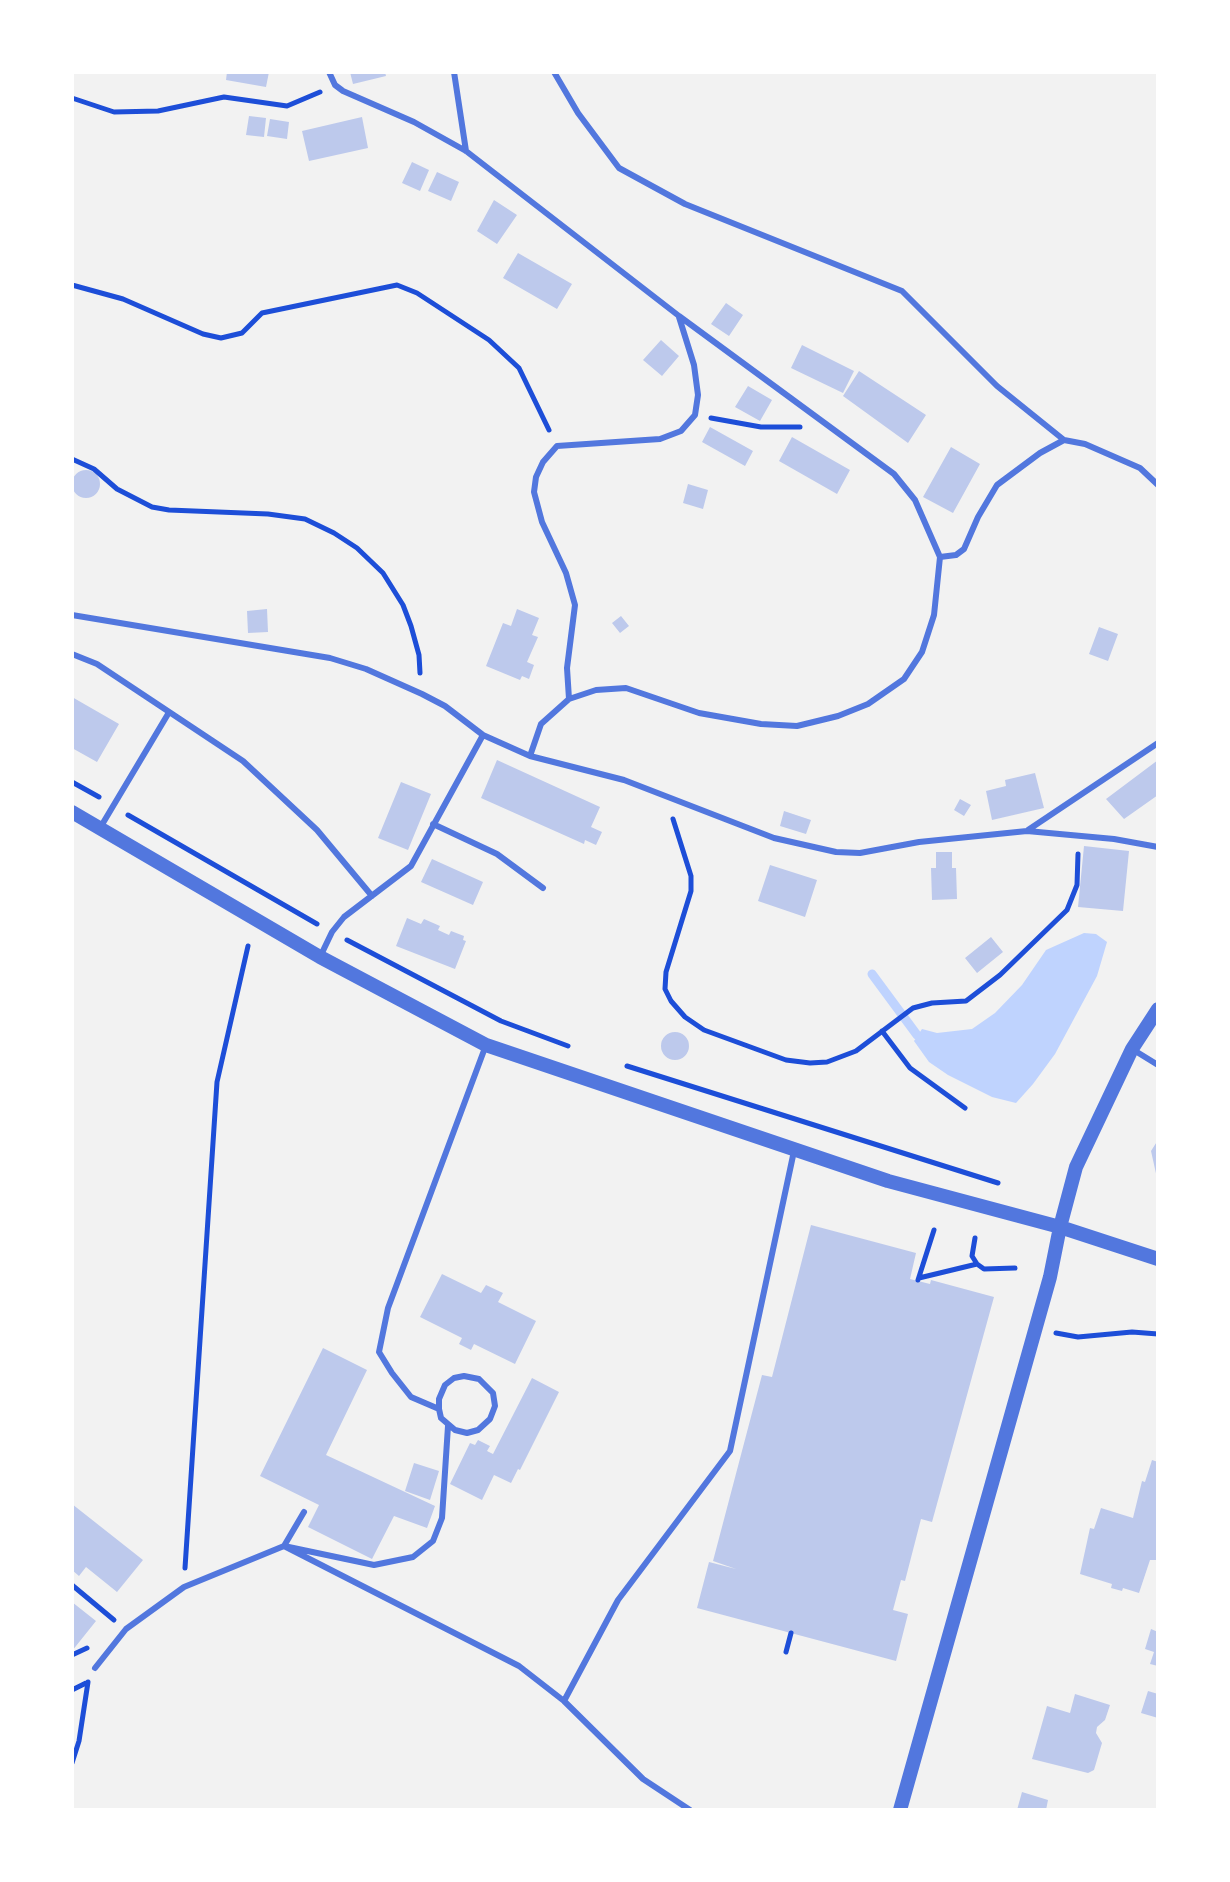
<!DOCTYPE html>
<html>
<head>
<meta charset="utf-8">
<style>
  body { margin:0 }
  #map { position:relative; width:1230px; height:1882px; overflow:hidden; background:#f2f2f2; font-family:"DejaVu Sans",sans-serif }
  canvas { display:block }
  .frame { position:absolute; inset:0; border:74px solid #fff; pointer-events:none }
</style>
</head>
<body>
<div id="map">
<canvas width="1230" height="1882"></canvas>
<div class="frame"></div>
</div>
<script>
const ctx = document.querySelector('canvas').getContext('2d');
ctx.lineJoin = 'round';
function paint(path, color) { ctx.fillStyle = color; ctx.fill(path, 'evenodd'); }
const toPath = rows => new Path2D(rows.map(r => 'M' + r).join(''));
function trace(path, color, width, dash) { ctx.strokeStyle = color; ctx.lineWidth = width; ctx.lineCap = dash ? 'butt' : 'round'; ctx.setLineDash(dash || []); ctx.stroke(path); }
paint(toPath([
  [1084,933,1096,934,1107,942,1097,976,1055,1054,1033,1084,1016,1103,992,1097,948,1075,929,1062,914,1041,922,1029,937,1033,972,1029,995,1013,1022,985,1046,950]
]), '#bfd3fe');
trace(toPath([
  [872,974,917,1035]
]), '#bfd3fe', 9);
paint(toPath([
  [227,72,269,72,266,87,226,80],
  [350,72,385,72,386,76,353,84],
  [249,116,266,118,264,137,246,135],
  [362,117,368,148,309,161,302,131],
  [270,119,289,122,287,139,267,136],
  [412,162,429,170,420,191,402,183],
  [437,172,459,182,451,201,428,191],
  [494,200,517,215,497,244,477,231],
  [518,253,572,284,557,309,503,278],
  [726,303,743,315,729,336,711,324],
  [661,340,679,356,662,376,643,360],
  [802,345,854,371,843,393,791,368],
  [859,371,926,415,908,443,843,396],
  [748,386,772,400,760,421,735,407],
  [710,427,753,451,745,466,702,442],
  [792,437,850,470,837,494,779,461],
  [951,447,980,464,953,513,923,497],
  '72 484a14 14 0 1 1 28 0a14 14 0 1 1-28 0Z',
  [688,484,708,490,703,509,683,503],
  [267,609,268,632,248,633,247,611],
  [517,609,539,618,532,635,538,637,527,662,534,665,529,679,522,676,520,680,486,666,503,623,511,626],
  [621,616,629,626,620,633,612,623],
  [1099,627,1118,634,1108,661,1089,654],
  [72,697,119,724,97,762,72,748],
  [497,760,600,807,591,827,602,832,596,845,585,840,584,844,481,798],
  [1158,760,1158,795,1124,819,1106,799],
  [1035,773,1044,808,992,820,986,791,1006,786,1005,780],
  [401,782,431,794,408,850,378,838],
  [960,799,971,805,964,816,954,810],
  [784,811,811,820,806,834,780,826],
  [1084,846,1129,851,1123,911,1078,907],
  [936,852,952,852,952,868,956,868,957,899,932,900,931,868,936,868],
  [432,859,483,882,473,905,421,882],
  [770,865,817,880,805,917,758,901],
  [407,918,421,924,424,919,440,926,438,930,449,935,451,931,464,936,463,940,466,941,455,969,396,946],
  [991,937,1003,952,977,973,965,958],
  '661 1046a14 14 0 1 1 28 0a14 14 0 1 1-28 0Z',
  [1158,1140,1158,1177,1157,1178,1151,1151],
  [811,1225,916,1253,910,1279,930,1284,931,1280,994,1297,932,1522,921,1519,905,1581,901,1580,893,1610,908,1614,896,1661,697,1608,709,1562,736,1569,713,1561,762,1375,772,1377],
  [442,1274,481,1293,486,1285,503,1293,498,1302,536,1321,515,1364,474,1344,471,1350,459,1344,462,1338,420,1317],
  [323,1348,367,1370,326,1455,435,1506,427,1528,394,1516,372,1559,308,1527,319,1505,260,1476],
  [532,1378,559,1392,520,1470,518,1469,511,1483,494,1475,482,1500,450,1484,470,1443,475,1445,478,1440,490,1446,487,1451,493,1454],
  [1152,1460,1158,1462,1158,1560,1150,1560,1139,1593,1123,1588,1122,1591,1111,1588,1112,1584,1080,1574,1090,1528,1094,1529,1101,1508,1133,1518,1142,1481,1145,1482],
  [414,1463,439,1471,430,1500,405,1491],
  [72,1504,143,1560,117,1592,86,1567,79,1576,72,1570],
  [72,1602,96,1621,72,1651],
  [1151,1629,1158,1632,1158,1666,1150,1664,1154,1652,1145,1649],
  [1148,1691,1158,1694,1158,1718,1141,1713],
  [1075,1694,1110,1705,1105,1720,1097,1727,1096,1733,1102,1743,1094,1770,1088,1773,1032,1759,1047,1706,1070,1713],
  [1022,1792,1048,1800,1046,1810,1017,1810]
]), '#bdc9ec');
trace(toPath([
  [72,98,114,112,158,111,224,97,287,106,320,92],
  [72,285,123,299,203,334,221,338,242,333,262,313,397,285,417,293,489,340,519,368,549,430],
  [711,418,761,427,800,427],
  [72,459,94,469,117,489,152,507,169,510,268,514,305,519,334,533,357,548,383,573,403,605,411,626,419,655,420,673],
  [72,782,99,797],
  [128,815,317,924],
  [673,819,691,876,691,891,666,972,665,989,671,1001,685,1017,704,1030,786,1060,810,1063,827,1062,856,1051,913,1008,932,1003,966,1001,1000,975,1067,910,1077,885,1078,854],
  [347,940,501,1021,568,1046],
  [882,1031,910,1068,965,1108],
  [627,1066,998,1183],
  [977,1264,984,1269,1015,1268],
  [919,1278,977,1264,972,1256,975,1238],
  [918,1280,934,1230],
  [1056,1333,1078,1337,1132,1332,1158,1334],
  [185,1568,217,1082,248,946],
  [72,1585,114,1620],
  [786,1652,791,1633],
  [72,1655,87,1648],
  [72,1690,86,1683],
  [72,1763,79,1741,88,1682]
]), '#1d4ed8', 5);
trace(toPath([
  [329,72,335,85,343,91,414,122,466,151,679,316,894,474,915,500,940,557,934,615,922,652,904,679,868,704,838,716,797,726,761,724,699,713,626,688,596,690,569,699,541,724,530,756],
  [454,72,466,151],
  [554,72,578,113,619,168,685,204,902,291,997,386,1064,440],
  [940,557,956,555,964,549,978,517,997,485,1040,453,1064,440,1085,444,1140,468,1158,485],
  [72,615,330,658,366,669,422,694,445,706,483,735,411,866,344,917,332,932,320,957],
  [72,654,97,664,243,761,317,830,372,896],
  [569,699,567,668,575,605,566,573,542,522,534,492,536,477,543,462,557,446,660,439,681,431,695,415,698,395,694,365,679,317],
  [483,735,530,756,624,780,774,838,836,852,860,853,919,842,1027,831,1114,839,1158,847],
  [433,824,497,854,543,888],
  [100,828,168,714],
  [1028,830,1158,743],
  [1132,1049,1158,1065],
  [439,1409,439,1399,445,1385,454,1378,464,1376,479,1379,493,1393,495,1406,490,1419,478,1430,467,1433,455,1430,441,1418,439,1409,411,1397,392,1373,379,1352,388,1308,486,1045],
  [304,1512,284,1546,374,1565,413,1557,433,1541,442,1518,448,1426],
  [95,1668,126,1629,184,1587,284,1546,519,1666,564,1701,643,1779,690,1810],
  [564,1701,618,1600,730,1451,794,1151]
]), '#5277de', 6);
trace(toPath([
  [72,812,320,957,486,1045,888,1181,1060,1227,1158,1259],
  [900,1810,1050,1277,1060,1227,1076,1167,1132,1049,1158,1009]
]), '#5277de', 14);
</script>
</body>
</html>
